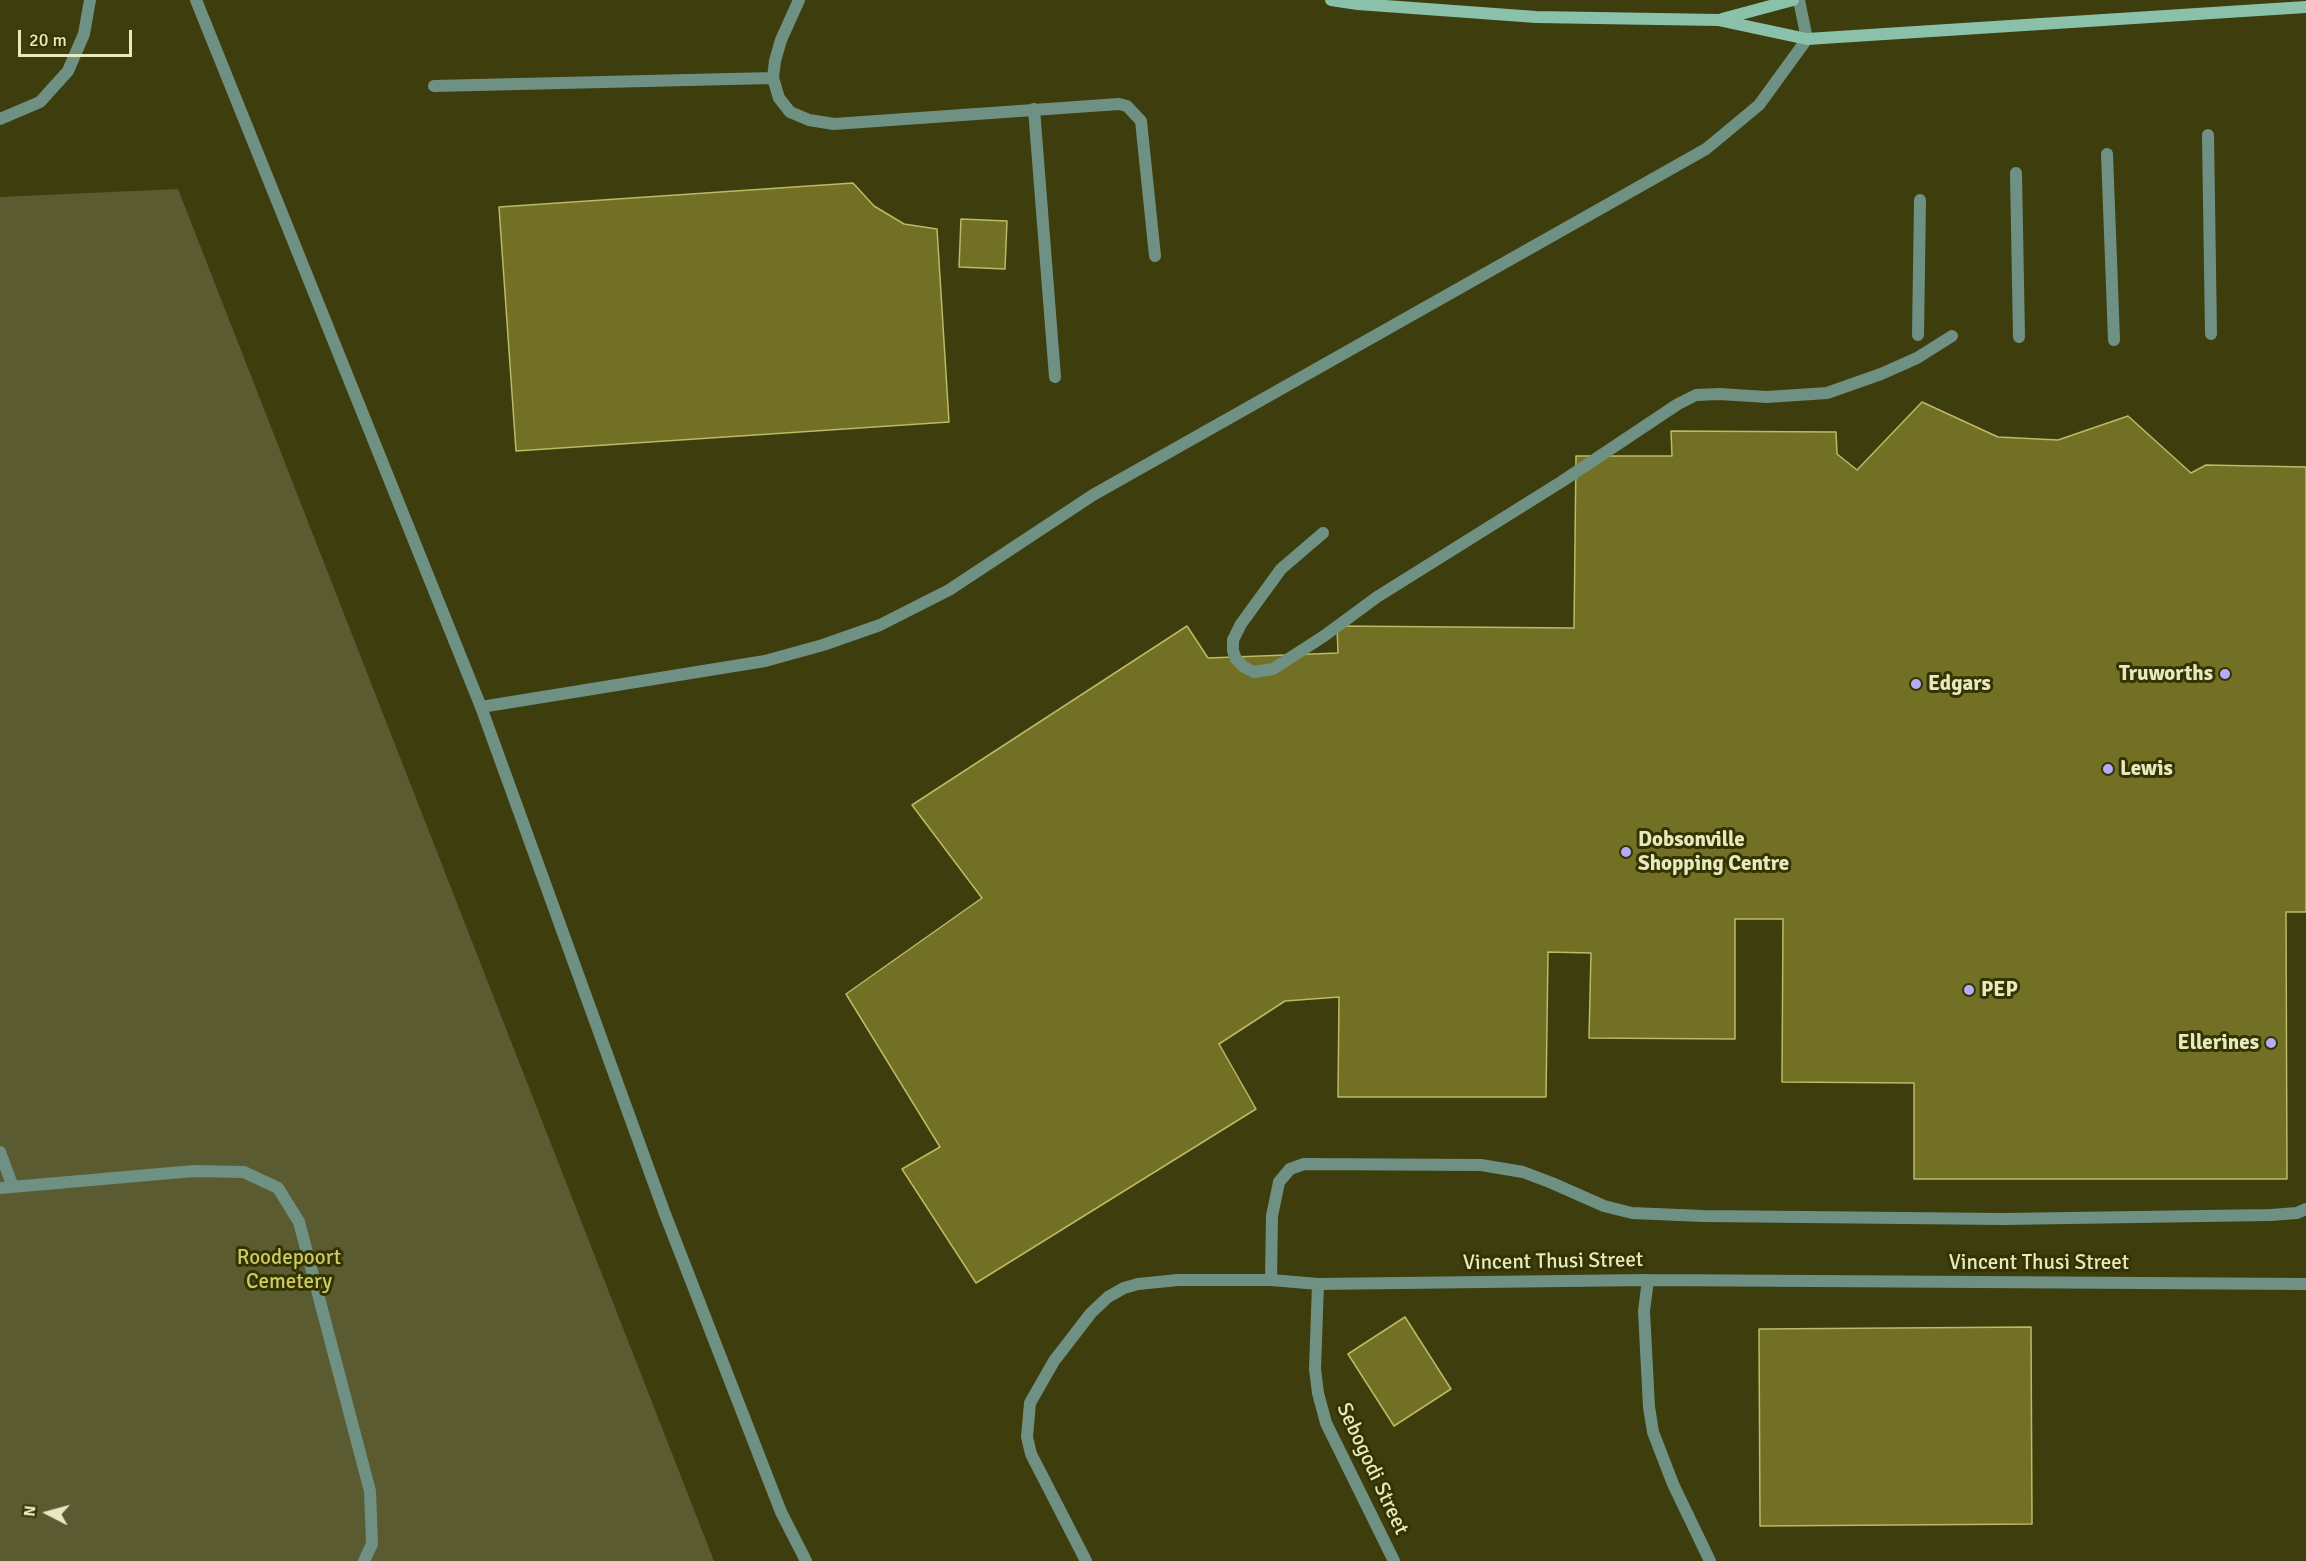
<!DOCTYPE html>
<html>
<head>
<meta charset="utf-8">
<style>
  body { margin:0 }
  #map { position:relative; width:2306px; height:1561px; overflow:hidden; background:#3e3d0e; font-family:Signika,sans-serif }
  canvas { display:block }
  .north { position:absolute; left:18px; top:1483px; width:60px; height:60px; -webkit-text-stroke:4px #343302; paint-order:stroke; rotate:276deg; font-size:16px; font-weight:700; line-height:24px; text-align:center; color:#e8e9bf }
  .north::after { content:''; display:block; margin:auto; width:21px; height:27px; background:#e8e9bf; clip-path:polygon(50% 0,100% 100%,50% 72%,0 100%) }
  .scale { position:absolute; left:18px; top:30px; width:114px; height:27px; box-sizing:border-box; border:3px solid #e8e9bf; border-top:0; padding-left:8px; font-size:18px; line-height:21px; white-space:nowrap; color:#e8e9bf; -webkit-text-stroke:4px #343302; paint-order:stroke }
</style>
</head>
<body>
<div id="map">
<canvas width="2306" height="1561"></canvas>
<div class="north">N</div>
<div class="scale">20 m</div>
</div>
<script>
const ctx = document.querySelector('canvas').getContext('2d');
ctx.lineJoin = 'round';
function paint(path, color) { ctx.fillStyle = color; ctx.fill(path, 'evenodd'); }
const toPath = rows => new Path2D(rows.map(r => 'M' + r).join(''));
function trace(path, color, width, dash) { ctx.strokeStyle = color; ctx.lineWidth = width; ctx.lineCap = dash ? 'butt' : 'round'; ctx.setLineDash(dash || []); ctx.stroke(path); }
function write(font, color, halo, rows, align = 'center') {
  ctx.font = font + ' Signika,sans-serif'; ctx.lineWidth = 6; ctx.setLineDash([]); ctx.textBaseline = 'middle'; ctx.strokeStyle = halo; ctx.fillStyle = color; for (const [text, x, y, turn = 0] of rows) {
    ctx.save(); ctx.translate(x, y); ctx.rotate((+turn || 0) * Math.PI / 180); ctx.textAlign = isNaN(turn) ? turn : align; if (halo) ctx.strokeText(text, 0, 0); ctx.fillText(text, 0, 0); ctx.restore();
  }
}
paint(toPath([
  [178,189,714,1561,0,1561,0,197]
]), '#5b5b32');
const building = toPath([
  [853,183,874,206,904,224,937,229,949,422,516,451,499,207,853,183],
  [961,219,1007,221,1005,269,959,267,961,219],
  [1922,402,1998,437,2058,440,2128,416,2191,473,2206,465,2306,467,2306,912,2286,912,2287,1179,1914,1179,1914,1083,1782,1082,1783,919,1735,919,1735,1039,1589,1038,1591,953,1548,952,1546,1097,1338,1097,1339,997,1285,1001,1219,1044,1256,1109,976,1283,902,1169,940,1147,846,994,982,898,912,805,1187,626,1208,658,1338,653,1337,626,1574,628,1576,456,1672,456,1671,431,1836,432,1837,454,1857,470,1922,402],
  [1405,1317,1451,1389,1394,1426,1348,1354,1405,1317],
  [2031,1327,2032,1524,1760,1526,1759,1329,2031,1327]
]);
paint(building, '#727025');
trace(building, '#bcbb64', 1.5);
trace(toPath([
  [799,0,781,40,775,61,773,78,779,98,790,112,809,120,834,124,1119,104,1127,106,1141,121,1155,256],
  [434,86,773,78],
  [1034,109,1055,377],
  [0,119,40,102,68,71,84,34,90,0],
  [2208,135,2211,334],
  [2107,154,2114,340],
  [2016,173,2019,337],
  [1918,335,1920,200],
  [1323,533,1281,569,1241,624,1233,640,1233,651,1236,659,1244,667,1254,672,1273,669,1324,636,1377,597,1561,482,1678,404,1696,395,1719,394,1767,397,1827,393,1881,374,1917,358,1952,336],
  [0,1152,13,1187],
  [0,1188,194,1171,244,1172,278,1188,299,1222,370,1491,372,1544,364,1561],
  [1271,1280,1272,1216,1279,1182,1290,1169,1304,1164,1481,1165,1523,1172,1552,1183,1604,1206,1632,1213,1703,1216,2003,1219,2271,1215,2297,1213,2306,1209]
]), '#6f9183', 12);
trace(toPath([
  [196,0,481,707,665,1214,781,1512,806,1561],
  [481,707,765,661,823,645,880,625,949,590,1093,495,1706,149,1759,105,1807,39,1799,0],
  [1648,1280,1644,1311,1649,1407,1653,1432,1673,1484,1710,1561],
  [1318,1284,1315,1369,1318,1393,1326,1423,1394,1561],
  [1086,1561,1031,1454,1027,1437,1030,1403,1054,1361,1091,1313,1108,1297,1124,1288,1138,1284,1178,1280,1271,1280,1318,1284,1648,1280,2306,1284]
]), '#6f9183', 12);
trace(toPath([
  [1331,0,1358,4,1536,17,1718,20,1807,39,2306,7],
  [1722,19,1793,0]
]), '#8ac1ab', 12);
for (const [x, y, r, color] of [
  [2225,674,6,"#b4acf9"],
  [1916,684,6,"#b4acf9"],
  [2108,769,6,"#b4acf9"],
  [1626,852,6,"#b4acf9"],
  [1969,990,6,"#b4acf9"],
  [2271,1043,6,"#b4acf9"]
]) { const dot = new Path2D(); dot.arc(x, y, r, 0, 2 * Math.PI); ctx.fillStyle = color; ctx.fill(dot); trace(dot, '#343302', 2); }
write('bold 21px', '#e8e9bf', '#343302', [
  ["Truworths",2213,674,"right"],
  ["Edgars",1928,684],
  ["Lewis",2120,769],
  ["Dobsonville",1638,840],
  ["Shopping Centre",1638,864],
  ["PEP",1981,990],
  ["Ellerines",2259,1043,"right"]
], 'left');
write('21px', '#cdcb65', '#343302', [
  ["Roodepoort",289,1258],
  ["Cemetery",289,1282]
]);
write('21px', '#e8e9bf', '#343302', [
  ["Vincent Thusi Street",1553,1262,-1],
  ["Vincent Thusi Street",2039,1263],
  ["Sebogodi Street",1372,1469,65]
]);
</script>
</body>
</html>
